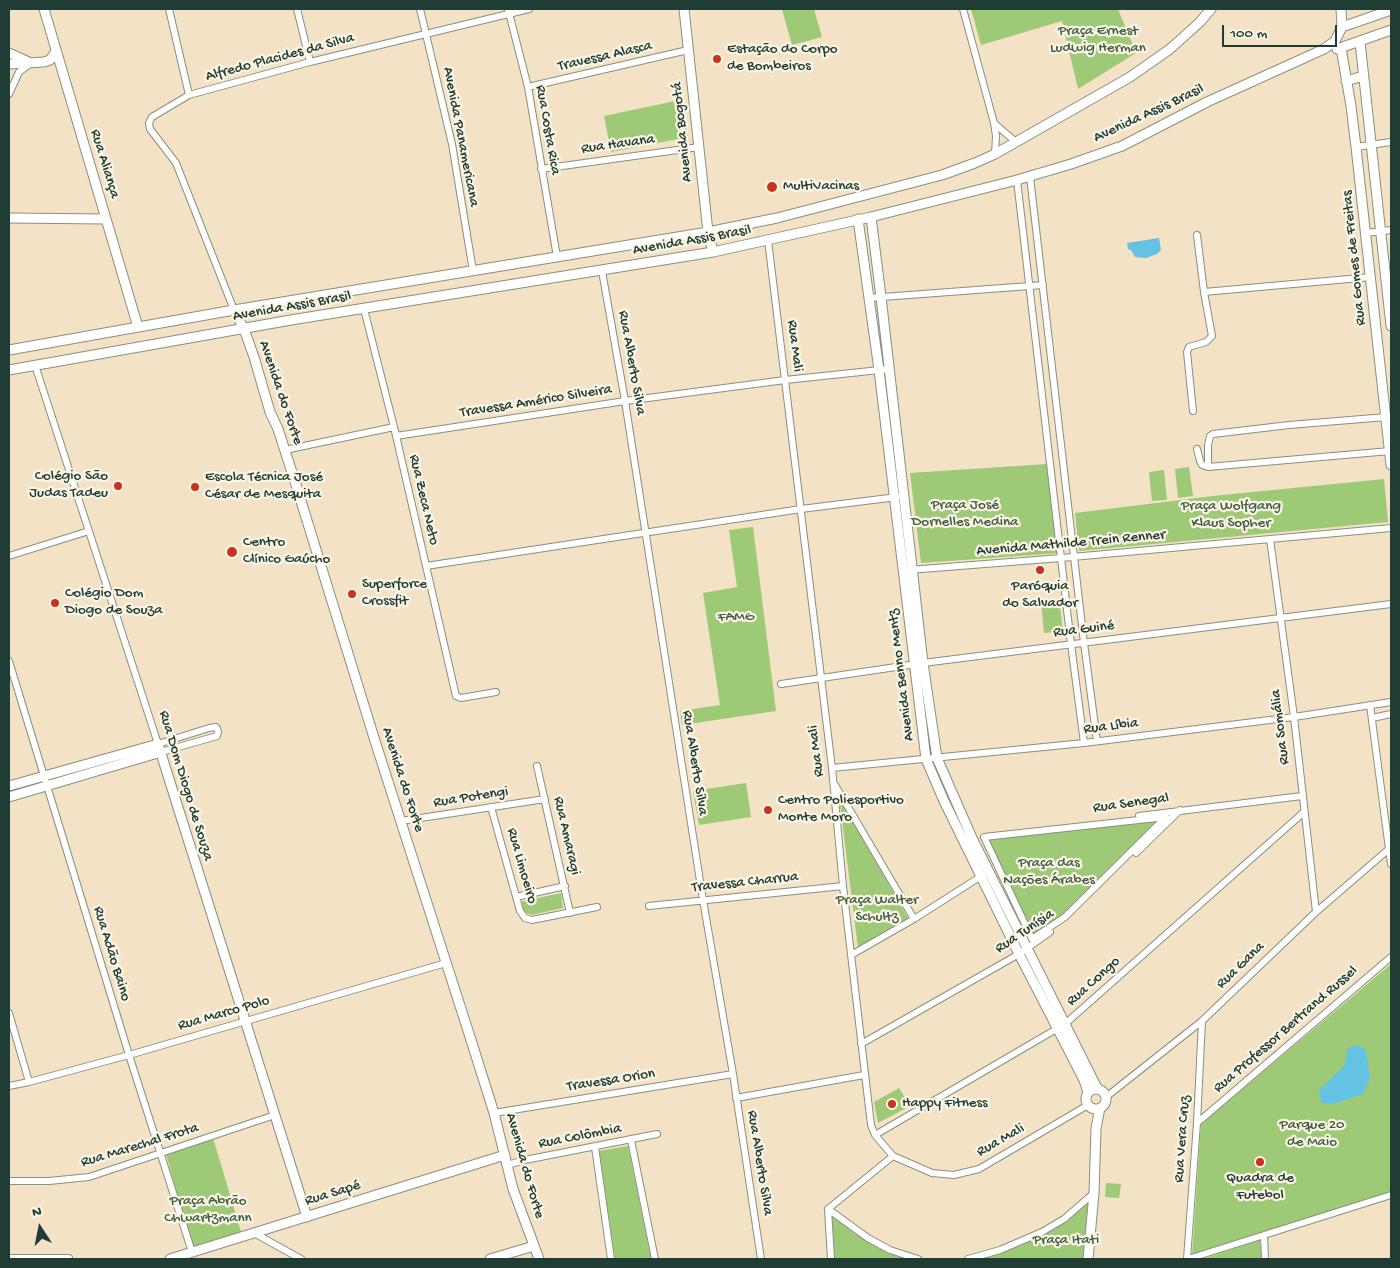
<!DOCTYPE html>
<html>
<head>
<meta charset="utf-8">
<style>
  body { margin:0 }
  #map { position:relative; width:1400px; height:1268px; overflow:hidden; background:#f3e2c5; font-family:"Gochi Hand",sans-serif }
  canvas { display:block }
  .frame { position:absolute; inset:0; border:10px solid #1f3d34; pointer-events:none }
  .north { position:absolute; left:15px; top:1203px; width:50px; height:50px; -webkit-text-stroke:4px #fcf5e5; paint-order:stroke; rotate:349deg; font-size:14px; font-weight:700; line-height:20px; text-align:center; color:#1f3d34 }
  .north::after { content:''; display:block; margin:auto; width:18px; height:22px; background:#1f3d34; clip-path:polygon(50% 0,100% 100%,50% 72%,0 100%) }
  .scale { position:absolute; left:1222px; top:25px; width:115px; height:22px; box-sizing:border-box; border:2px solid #1f3d34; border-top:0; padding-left:6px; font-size:15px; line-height:18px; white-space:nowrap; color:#1f3d34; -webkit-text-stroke:4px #fcf5e5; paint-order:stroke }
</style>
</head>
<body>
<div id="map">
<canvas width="1400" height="1268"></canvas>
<div class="frame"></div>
<div class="north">N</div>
<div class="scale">100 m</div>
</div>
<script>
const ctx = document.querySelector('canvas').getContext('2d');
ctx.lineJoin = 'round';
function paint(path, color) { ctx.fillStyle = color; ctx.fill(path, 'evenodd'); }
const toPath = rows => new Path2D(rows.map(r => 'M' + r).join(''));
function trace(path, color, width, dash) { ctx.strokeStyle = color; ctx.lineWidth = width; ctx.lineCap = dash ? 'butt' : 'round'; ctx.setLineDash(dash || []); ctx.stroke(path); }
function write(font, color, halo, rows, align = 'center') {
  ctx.font = font + ' "Gochi Hand",sans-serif'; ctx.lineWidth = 4.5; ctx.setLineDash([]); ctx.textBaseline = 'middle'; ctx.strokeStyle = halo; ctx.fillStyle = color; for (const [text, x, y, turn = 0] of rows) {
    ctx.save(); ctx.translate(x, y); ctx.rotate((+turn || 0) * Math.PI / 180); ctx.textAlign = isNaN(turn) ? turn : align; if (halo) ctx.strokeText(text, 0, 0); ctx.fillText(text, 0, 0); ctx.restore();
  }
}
paint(toPath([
  [782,9,814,9,822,37,792,45],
  [971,9,1118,9,1136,53,1078,89,1062,21,981,45],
  [680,100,688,137,611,152,604,116],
  [1047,464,1060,553,921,563,910,473],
  [1189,467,1193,496,1178,498,1175,469],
  [1164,470,1167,500,1152,501,1149,472],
  [1384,479,1388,522,1079,551,1075,513,1213,496],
  [753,527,776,711,682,725,680,711,720,705,703,593,737,587,729,530],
  [1059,599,1063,631,1044,633,1041,601],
  [746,783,751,817,699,825,693,791],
  [839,796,908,918,858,948],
  [1166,817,1065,917,1032,939,984,837],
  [561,893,563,908,531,915,523,911,520,902],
  [1391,964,1391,1192,1192,1256,1201,1124],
  [899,1088,910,1106,878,1123,874,1102],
  [213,1138,242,1235,193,1250,166,1154],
  [628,1146,651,1259,615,1259,599,1151],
  [1106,1183,1121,1184,1119,1198,1105,1197],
  [1088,1203,1083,1259,975,1259,1065,1220],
  [830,1212,866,1240,909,1259,833,1259],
  [1260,1240,1262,1259,1203,1259]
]), '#9ec976');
paint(toPath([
  [1159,238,1161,250,1157,254,1146,258,1135,257,1131,250,1128,249,1127,243],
  [1357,1045,1366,1050,1370,1078,1363,1094,1333,1104,1321,1103,1319,1090,1344,1066,1348,1048]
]), '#64c3e2');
const street = toPath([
  [169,9,189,95],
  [297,9,310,62],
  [420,9,452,144,473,271],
  [508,9,528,87,557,257],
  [963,9,994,123,996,136,995,154],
  [528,87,688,50],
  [9,94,19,72,31,63],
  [995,124,1016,142],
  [1356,147,1391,142],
  [541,169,699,147],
  [1030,177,1084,643,1097,741],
  [1017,180,1071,644,1084,743],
  [1366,233,1391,230],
  [768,240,832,768,843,886,871,1125,875,1135,893,1156,932,1173,954,1175,979,1169,1088,1105],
  [602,271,625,401,703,900,733,1074,761,1259],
  [1204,292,1371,277],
  [869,298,1043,285],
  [364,309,394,427,456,696,461,698,496,692],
  [234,310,176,163,150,129,149,123,152,117,189,95,310,62,529,9],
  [35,365,158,744,209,728,216,727,217,728,218,732,217,736,161,752],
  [1193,411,1187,352,1189,347,1206,342,1212,336,1204,292,1197,235],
  [396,436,625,401,785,380,889,369],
  [1197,449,1200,461,1202,465,1208,467,1390,451],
  [285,450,394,427],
  [1208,467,1208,445,1210,436,1213,434,1289,425,1386,417],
  [1270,539,1294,717,1316,912],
  [9,556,89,531],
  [426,566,801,509,897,497],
  [909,570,1061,558,1391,528],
  [9,661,129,1055,192,1252],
  [781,684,923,663,1391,604],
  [1370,705,1391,864],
  [1372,718,1391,714],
  [537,766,570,913],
  [832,768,1084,743,1294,717,1391,702],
  [835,785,914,919],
  [491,807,520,911,525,918,532,920,597,907],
  [1139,816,1302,796],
  [1166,817,1065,917,1032,939,984,837,1166,817],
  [401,821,545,799],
  [1136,853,1180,810],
  [516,897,565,886],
  [649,906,843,886],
  [851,955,914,919,983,875],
  [9,1013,29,1082],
  [861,1044,1019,954,1050,932],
  [9,1086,29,1082,129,1055,446,963],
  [1106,1097,1202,1021,1316,912,1389,849],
  [736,1098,864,1075],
  [494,1113,733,1074],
  [1197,1123,1391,957],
  [875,1135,1065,1024,1304,812],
  [631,1140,655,1259],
  [595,1147,611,1259],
  [507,1165,525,1160,657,1134],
  [9,1181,49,1181,89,1177,275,1115],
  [828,1209,868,1238,890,1250,918,1259],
  [828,1209,893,1156],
  [828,1209,831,1259],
  [254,1233,301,1259],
  [1264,1236,1265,1259],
  [9,1258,69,1258],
  [968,1259,1000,1250,1042,1232,1064,1219,1094,1193],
  [1187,1259,1197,1123,1202,1021],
  [1188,1259,1391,1195]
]);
const secondary = toPath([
  [44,9,138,327],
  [684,9,708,232,713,252],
  [1341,9,1342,27],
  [1342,27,1391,10],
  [1360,42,1391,326],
  [1341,48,1351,106,1356,147,1391,465],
  [1337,49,1391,30],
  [9,53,29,62],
  [9,64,44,62,50,60,56,51],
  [1346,81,1360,77,1364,79],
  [871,217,881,297,923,663,937,758,972,838,1097,1088],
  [9,218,106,219],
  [858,219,879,370,926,759,944,801,1019,954,1084,1080,1088,1092],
  [234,310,244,329,254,357,270,412,278,429,297,488,375,741,471,1040,494,1113,513,1189,539,1259],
  [9,350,234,310,708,232,777,218,942,175,975,163,995,154,1130,77,1170,49,1200,22,1211,9],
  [9,370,291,320,713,252,871,217,1017,180,1071,164,1122,146,1207,102,1324,49,1335,41,1342,27],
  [9,786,158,744,307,1217],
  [9,797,161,752],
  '1086 1099a10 10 0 1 1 20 0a10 10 0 1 1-20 0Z',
  [170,1259,505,1155],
  [490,1259,534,1246],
  [1088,1259,1094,1193,1096,1128,1100,1108]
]);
trace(street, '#89907c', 8);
trace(secondary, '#89907c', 11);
trace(street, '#fff', 6);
trace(secondary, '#fff', 9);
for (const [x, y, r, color] of [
  [717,59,5,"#c8321e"],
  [772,187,6,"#c8321e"],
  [118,486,5,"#c8321e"],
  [195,487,5,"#c8321e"],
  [232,552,6,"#c8321e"],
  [1040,570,5,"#c8321e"],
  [352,594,5,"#c8321e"],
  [55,603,5,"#c8321e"],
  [768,810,5,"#c8321e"],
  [892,1104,5,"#c8321e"],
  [1260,1162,5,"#c8321e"]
]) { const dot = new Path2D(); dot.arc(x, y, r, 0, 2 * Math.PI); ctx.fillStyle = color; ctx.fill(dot); trace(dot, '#fcf5e5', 2); }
write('15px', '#3f6044', '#fcf5e5', [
  ["Praça Ernest",1098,32],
  ["Ludwig Herman",1098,49],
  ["Praça José",965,506],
  ["Dornelles Medina",965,523],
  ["Praça Wolfgang",1231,507],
  ["Klaus Sopher",1231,524],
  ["FAMG",736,618],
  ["Praça das",1049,864],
  ["Nações Árabes",1049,881],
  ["Praça Walter",877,901],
  ["Schultz",877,918],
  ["Parque 20",1312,1126],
  ["de Maio",1312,1143],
  ["Praça Abrão",208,1202],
  ["Chwartzmann",208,1219],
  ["Praça Itati",1066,1241]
]);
write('15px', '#1f3d34', '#fcf5e5', [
  ["Estação do Corpo",727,50],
  ["de Bombeiros",727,67],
  ["MultiVacinas",783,187],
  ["Colégio São",108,477,"right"],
  ["Judas Tadeu",108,494,"right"],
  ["Escola Técnica José",205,478],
  ["César de Mesquita",205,495],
  ["Centro",243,543],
  ["Clínico Gaúcho",243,560],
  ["Superforce",362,585],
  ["Crossfit",362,602],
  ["Paróquia",1040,587,"center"],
  ["do Salvador",1040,604,"center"],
  ["Colégio Dom",65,594],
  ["Diogo de Souza",65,611],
  ["Centro Poliesportivo",778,801],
  ["Monte Moro",778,818],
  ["Happy Fitness",902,1104],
  ["Quadra de",1260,1179,"center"],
  ["Futebol",1260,1196,"center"]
], 'left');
write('15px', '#1f3d34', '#fcf5e5', [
  ["Travessa Alasca",605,57,-13],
  ["Alfredo Placides da Silva",280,58,-15],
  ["Avenida Assis Brasil",1149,114,-25],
  ["Rua Costa Rica",547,130,80],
  ["Avenida Bogotá",683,132,-96],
  ["Avenida Panamericana",460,137,79],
  ["Rua Havana",618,145,-8],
  ["Rua Aliança",104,164,73],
  ["Avenida Assis Brasil",692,241,-10],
  ["Rua Gomes de Freitas",1355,258,-96],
  ["Avenida Assis Brasil",292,307,-10],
  ["Rua Mali",794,346,83],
  ["Rua Alberto Silva",631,363,80],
  ["Avenida do Forte",280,393,71],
  ["Travessa Américo Silveira",536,402,-9],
  ["Rua Zeca Neto",423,500,77],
  ["Avenida Mathilde Trein Renner",1071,544,-5],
  ["Rua Guiné",1084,630,-7],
  ["Avenida Benno Mentz",902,675,-97],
  ["Rua Líbia",1111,727,-7],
  ["Rua Somália",1281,727,-97],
  ["Rua Mali",817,751,-97],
  ["Rua Alberto Silva",694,763,81],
  ["Avenida do Forte",402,780,72],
  ["Rua Dom Diogo de Souza",185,786,73],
  ["Rua Potengi",471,798,-9],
  ["Rua Senegal",1131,804,-8],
  ["Rua Amaragi",566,836,77],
  ["Rua Limoeiro",521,866,74],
  ["Travessa Charrua",745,883,-6],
  ["Rua Tunísia",1025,932,-34],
  ["Rua Adão Baino",111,954,73],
  ["Rua Gana",1241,966,-44],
  ["Rua Congo",1094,982,-42],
  ["Rua Marco Polo",224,1014,-16],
  ["Rua Professor Bertrand Russel",1286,1030,-41],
  ["Travessa Orion",611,1081,-9],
  ["Rua Colômbia",580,1137,-11],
  ["Rua Vera Cruz",1183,1139,-86],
  ["Rua Mali",1001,1141,-30],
  ["Rua Marechal Frota",140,1146,-17],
  ["Rua Alberto Silva",759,1163,81],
  ["Avenida do Forte",524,1166,74],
  ["Rua Sapé",333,1194,-17]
]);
</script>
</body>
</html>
